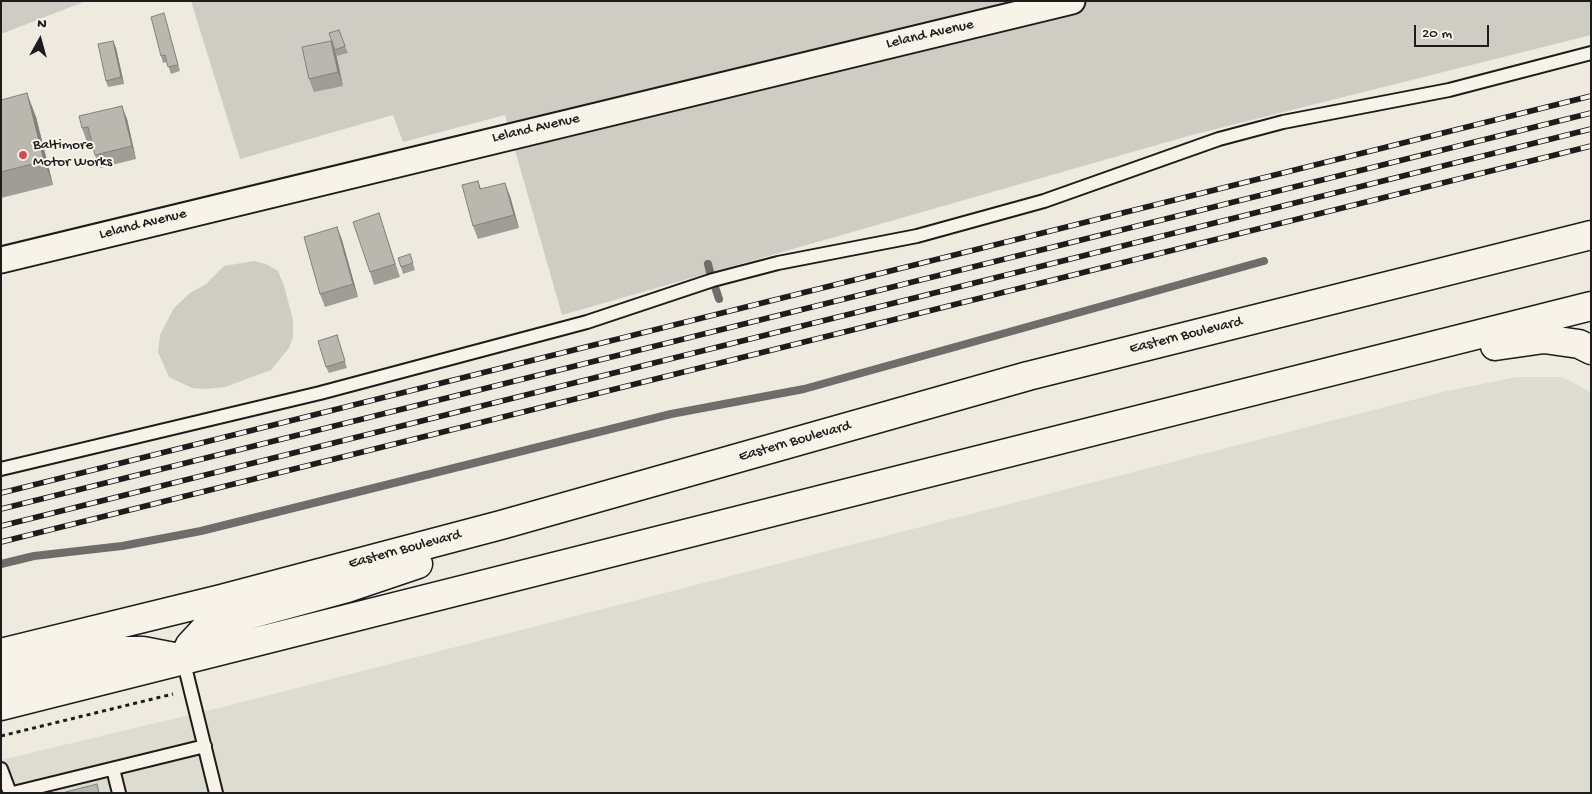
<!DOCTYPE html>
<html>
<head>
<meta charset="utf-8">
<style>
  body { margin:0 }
  #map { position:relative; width:1592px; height:794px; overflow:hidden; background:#eeeae0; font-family:"Gochi Hand",sans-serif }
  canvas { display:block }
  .frame { position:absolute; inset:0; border:2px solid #1c1c1c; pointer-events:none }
  .north { position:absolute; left:15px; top:15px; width:50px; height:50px; -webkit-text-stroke:4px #f7f3e8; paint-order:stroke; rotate:7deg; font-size:14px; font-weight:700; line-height:20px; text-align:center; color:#1c1c1c }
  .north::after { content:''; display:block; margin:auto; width:18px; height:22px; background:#1c1c1c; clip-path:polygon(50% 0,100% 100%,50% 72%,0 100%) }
  .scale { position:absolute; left:1414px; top:25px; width:75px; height:22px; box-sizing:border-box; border:2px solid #1c1c1c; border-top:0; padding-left:6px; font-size:15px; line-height:18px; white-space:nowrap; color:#1c1c1c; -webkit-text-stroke:4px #f7f3e8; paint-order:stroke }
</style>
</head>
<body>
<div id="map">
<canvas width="1592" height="794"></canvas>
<div class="frame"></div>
<div class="north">N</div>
<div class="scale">20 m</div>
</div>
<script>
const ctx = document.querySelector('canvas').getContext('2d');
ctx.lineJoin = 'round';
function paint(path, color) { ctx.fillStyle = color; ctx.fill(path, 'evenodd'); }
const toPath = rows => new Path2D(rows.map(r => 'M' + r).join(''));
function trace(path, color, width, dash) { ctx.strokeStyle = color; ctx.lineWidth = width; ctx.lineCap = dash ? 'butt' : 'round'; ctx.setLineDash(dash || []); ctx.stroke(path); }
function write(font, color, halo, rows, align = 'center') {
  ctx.font = font + ' "Gochi Hand",sans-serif'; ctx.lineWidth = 4; ctx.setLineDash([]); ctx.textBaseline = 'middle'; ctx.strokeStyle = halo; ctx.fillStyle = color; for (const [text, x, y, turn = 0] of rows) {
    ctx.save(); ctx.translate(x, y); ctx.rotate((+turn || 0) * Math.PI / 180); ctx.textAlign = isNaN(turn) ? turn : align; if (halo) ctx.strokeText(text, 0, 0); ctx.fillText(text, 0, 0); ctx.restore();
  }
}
paint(toPath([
  [1517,377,1562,377,1591,392,1591,793,1,793,1,760,223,707,1447,391]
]), '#dedbd1');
paint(toPath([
  [1,1,86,1,1,34],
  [191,1,1591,1,1591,35,1188,136,562,315,505,115,403,142,393,115,240,159],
  [254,261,266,264,278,271,284,286,293,320,293,337,289,348,271,370,225,387,206,389,192,388,169,377,158,352,160,335,174,308,190,293,206,284,224,266]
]), '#cfccc3');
trace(toPath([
  [708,264,711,276],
  [714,284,719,299],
  [1,564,34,556,122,546,201,531,671,414,804,389,1264,261]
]), '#6f6d69', 8);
const lane = toPath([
  [1,469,320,393,587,322,713,280,778,263,917,236,1044,201,1219,139,1283,122,1449,90,1591,53],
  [183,659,216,793],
  [1,769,10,793],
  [113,769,119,793],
  [13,793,205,746]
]);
const street = toPath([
  [1,260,1072,1]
]);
const primary = toPath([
  [1495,346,1544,339,1579,344,1591,350],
  [1,653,221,599,501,525,1028,376,1591,235],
  [183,659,190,645,204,630,222,622,347,588,418,564],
  [1,680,121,651,143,651,174,657],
  [1,706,1591,306]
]);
trace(lane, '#1c1c1c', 16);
trace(street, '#1c1c1c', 29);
trace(primary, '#1c1c1c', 31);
trace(toPath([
  [1,736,173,694]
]), '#1c1c1c', 3, [4, 4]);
trace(lane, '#f7f3e8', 12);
trace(street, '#f7f3e8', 25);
trace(primary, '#f7f3e8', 28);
const rail = toPath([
  [1,493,1591,96],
  [1,509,1591,113],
  [1,526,1591,129],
  [1,542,1591,146]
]);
trace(rail, '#1c1c1c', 5.5);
trace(rail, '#f7f3e8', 4, [11]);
paint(toPath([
  [166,20,180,71,171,74,167,62,163,63,161,56],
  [329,33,345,46,348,53,337,56],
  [113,41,116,48,124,84,108,87,106,81],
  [331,41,336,54,343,86,314,92,309,79],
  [1,100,36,117,53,185,1,198],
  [79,116,127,119,136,159,100,168,95,155,92,140,87,142,82,128],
  [478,181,481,189,510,196,519,228,478,239,473,226],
  [379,213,400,277,374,285,370,272],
  [337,227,342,240,358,297,325,307,320,294],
  [410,254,415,270,403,274,401,267],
  [337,335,347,368,329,373,326,367]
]), '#a09d96');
paint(toPath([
  [113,41,116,48,124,84,121,77],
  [331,41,336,54,343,86,338,72],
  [27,93,36,117,53,185,44,161],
  [122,106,127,119,136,159,132,146],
  [505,183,510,196,519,228,514,215],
  [337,227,342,240,358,297,353,284]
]), '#82807a');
const building = toPath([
  [164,13,178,65,168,67,165,55,161,56,151,17,164,13],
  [339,30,345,46,335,50,329,33,339,30],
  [113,41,121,77,106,81,98,44,113,41],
  [331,41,338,72,309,79,302,47,331,41],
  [27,93,44,161,1,172,1,100,27,93],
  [122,106,132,146,95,155,88,127,82,128,79,116,122,106],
  [478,181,480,189,505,183,514,215,473,226,462,185,478,181],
  [379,213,395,264,370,272,353,222,379,213],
  [337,227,353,284,320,294,304,237,337,227],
  [410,254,413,263,401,267,398,258,410,254],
  [337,335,345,361,326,367,318,341,337,335],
  [97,784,99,793,62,793,97,784]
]);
paint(building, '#bab7af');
trace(building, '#82807a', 1);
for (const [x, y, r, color] of [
  [23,155,5,"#d1495b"]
]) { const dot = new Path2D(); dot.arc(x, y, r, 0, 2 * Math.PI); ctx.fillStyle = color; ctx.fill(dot); trace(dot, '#f7f3e8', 2); }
write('15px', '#1c1c1c', '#f7f3e8', [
  ["Leland Avenue",930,35,-13],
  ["Leland Avenue",536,129,-13],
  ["Leland Avenue",143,225,-14],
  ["Eastern Boulevard",1186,336,-14],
  ["Eastern Boulevard",795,442,-16],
  ["Eastern Boulevard",405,550,-15]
]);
write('15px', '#1c1c1c', '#f7f3e8', [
  ["Baltimore",33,146],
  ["Motor Works",33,163]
], 'left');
</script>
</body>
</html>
